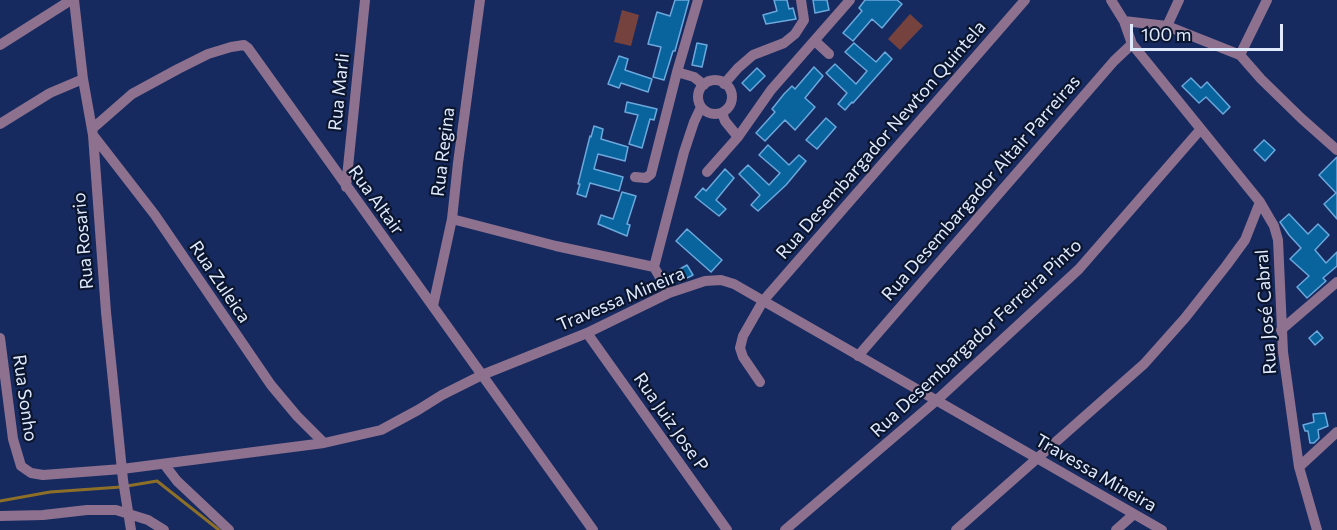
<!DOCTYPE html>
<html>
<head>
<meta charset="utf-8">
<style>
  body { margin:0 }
  #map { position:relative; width:1337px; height:530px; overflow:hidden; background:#162a60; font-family:Commissioner,sans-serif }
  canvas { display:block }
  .scale { position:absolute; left:1130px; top:24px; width:153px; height:27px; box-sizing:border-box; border:3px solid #e0eafe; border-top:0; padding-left:8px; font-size:18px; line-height:21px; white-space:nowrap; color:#e0eafe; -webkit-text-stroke:4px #0b152d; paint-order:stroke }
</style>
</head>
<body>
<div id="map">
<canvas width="1337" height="530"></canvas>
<div class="scale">100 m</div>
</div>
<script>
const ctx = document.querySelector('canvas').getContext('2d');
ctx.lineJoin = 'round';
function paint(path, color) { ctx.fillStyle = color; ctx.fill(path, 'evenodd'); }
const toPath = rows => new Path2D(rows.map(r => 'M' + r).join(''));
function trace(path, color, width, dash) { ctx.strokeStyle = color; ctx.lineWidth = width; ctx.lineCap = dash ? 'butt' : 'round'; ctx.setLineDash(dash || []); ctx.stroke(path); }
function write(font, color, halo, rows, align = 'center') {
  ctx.font = font + ' Commissioner,sans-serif'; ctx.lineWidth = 4.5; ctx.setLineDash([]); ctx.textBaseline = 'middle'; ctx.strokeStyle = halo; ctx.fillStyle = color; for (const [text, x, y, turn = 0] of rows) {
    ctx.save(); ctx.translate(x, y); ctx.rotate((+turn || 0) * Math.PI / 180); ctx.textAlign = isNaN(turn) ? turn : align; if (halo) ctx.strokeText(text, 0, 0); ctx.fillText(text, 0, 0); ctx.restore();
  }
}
paint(toPath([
  [622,10,639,15,631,46,614,42],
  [910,14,923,26,900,50,888,39]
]), '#75423e');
trace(toPath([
  [127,486,157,481,219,530],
  [0,501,50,492,121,487]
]), '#8d6f28', 3);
const building = toPath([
  [675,0,689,0,675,51,673,51,664,80,653,77,661,47,648,44,657,12,670,16,675,0],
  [774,0,787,0,789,9,793,8,796,19,766,24,763,15,777,11,774,0],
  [813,0,827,0,829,10,815,13,813,0],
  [865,0,897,0,902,4,882,28,872,19,853,41,843,33,862,11,859,8,865,0],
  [697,43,707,45,702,67,692,65,697,43],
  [854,43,876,62,885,52,892,59,853,103,852,102,845,110,838,104,847,93,826,73,835,64,856,84,867,71,845,52,854,43],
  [619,56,628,59,625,70,652,79,648,92,621,83,619,88,608,84,619,56],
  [814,67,823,76,805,98,815,107,795,130,785,120,765,141,756,133,775,112,772,109,784,94,792,86,795,89,814,67],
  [757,68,765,76,750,91,742,83,757,68],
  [1191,78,1201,88,1207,82,1230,107,1223,114,1206,97,1199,103,1182,86,1191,78],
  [627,102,657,109,654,120,650,119,642,148,629,144,638,115,625,112,627,102],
  [826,118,836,127,817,149,806,140,826,118],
  [594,126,603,129,601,139,628,147,625,161,598,154,594,169,623,177,619,191,590,183,586,197,577,194,580,184,578,184,590,136,591,137,594,126],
  [1264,140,1275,150,1265,161,1254,150,1264,140],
  [768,145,789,165,799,155,806,161,786,185,758,211,751,205,760,195,739,174,748,165,769,185,780,173,759,155,768,145],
  [1337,157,1337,219,1324,204,1336,193,1319,175,1337,157],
  [725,169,734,178,716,200,726,209,719,216,695,197,703,188,706,191,725,169],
  [622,192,636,196,627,224,630,225,627,236,598,224,601,215,613,219,622,192],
  [1289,214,1308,234,1318,224,1329,235,1315,250,1326,263,1337,252,1337,266,1323,278,1326,281,1307,298,1297,287,1309,276,1290,259,1301,248,1289,235,1280,222,1289,214],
  [687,229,722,260,711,272,676,241,687,229],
  [687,265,693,275,679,282,673,273,687,265],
  [1317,331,1323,338,1315,345,1309,338,1317,331],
  [1325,413,1328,426,1318,430,1319,438,1314,443,1310,443,1308,431,1305,431,1303,425,1314,422,1313,414,1325,413]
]);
paint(building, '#09639c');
trace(building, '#6ba8dc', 1.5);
trace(toPath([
  [74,0,83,79,93,135,106,312,123,480,131,530],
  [1111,0,1124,21,1132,44,1260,202,1274,226,1278,240,1283,352,1299,467,1317,530],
  [1124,21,1167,26,1240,55,1261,79,1301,118,1337,150],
  [1167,26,1179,0],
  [815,41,829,54],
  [0,45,71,0],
  [1240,55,1267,0],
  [677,72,694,77,704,85],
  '698 97a17 17 0 1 1 34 0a17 17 0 1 1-34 0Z',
  [724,84,738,68,753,55,784,43,795,34,804,20,801,0],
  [722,113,725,121,738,137],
  [0,124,50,93,83,79],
  [92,129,132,94,178,69,208,54,231,47,244,45,248,48,593,530],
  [93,135,155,215,271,385,297,416,324,443],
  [707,172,738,137,771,90,850,0],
  [635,177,646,178,651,174,677,72,698,0],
  [346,187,365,0],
  [452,219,556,246,654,267],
  [669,293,654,267,684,152,694,122,701,107],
  [433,306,452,219,458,163,480,0],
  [1281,330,1337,282],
  [587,333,727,530],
  [0,338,13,439,21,466,31,473,43,475,122,469,324,443,381,430,418,410,442,395,482,375,587,333,669,293,705,281,721,280,734,284,1162,530],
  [858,356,1114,61,1132,44],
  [760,382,743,357,740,348,743,336,763,301,1025,0],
  [164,464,177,481,229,530],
  [1299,467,1337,432],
  [0,516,43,515,87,510,116,510,148,520,164,530],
  [785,530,937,400,1079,269,1200,130],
  [956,530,1144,364,1185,318,1226,266,1245,240,1260,202],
  [1116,530,1134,514]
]), '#8d718e', 10);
write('18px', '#e0eafe', '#0b152d', [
  ["Rua Marli",339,92,-84],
  ["Rua Desembargador Newton Quintela",881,140,-49],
  ["Rua Regina",443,152,-83],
  ["Rua Desembargador Altair Parreiras",981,188,-49],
  ["Rua Altair",376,200,54],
  ["Rua Rosario",83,241,-95],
  ["Rua Zuleica",220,282,56],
  ["Travessa Mineira",621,299,-23],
  ["Rua José Cabral",1266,312,-94],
  ["Rua Desembargador Ferreira Pinto",976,338,-43],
  ["Rua Sonho",25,398,82],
  ["Rua Juiz Jose P",671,422,55],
  ["Travessa Mineira",1096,473,30]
]);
</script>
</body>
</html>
